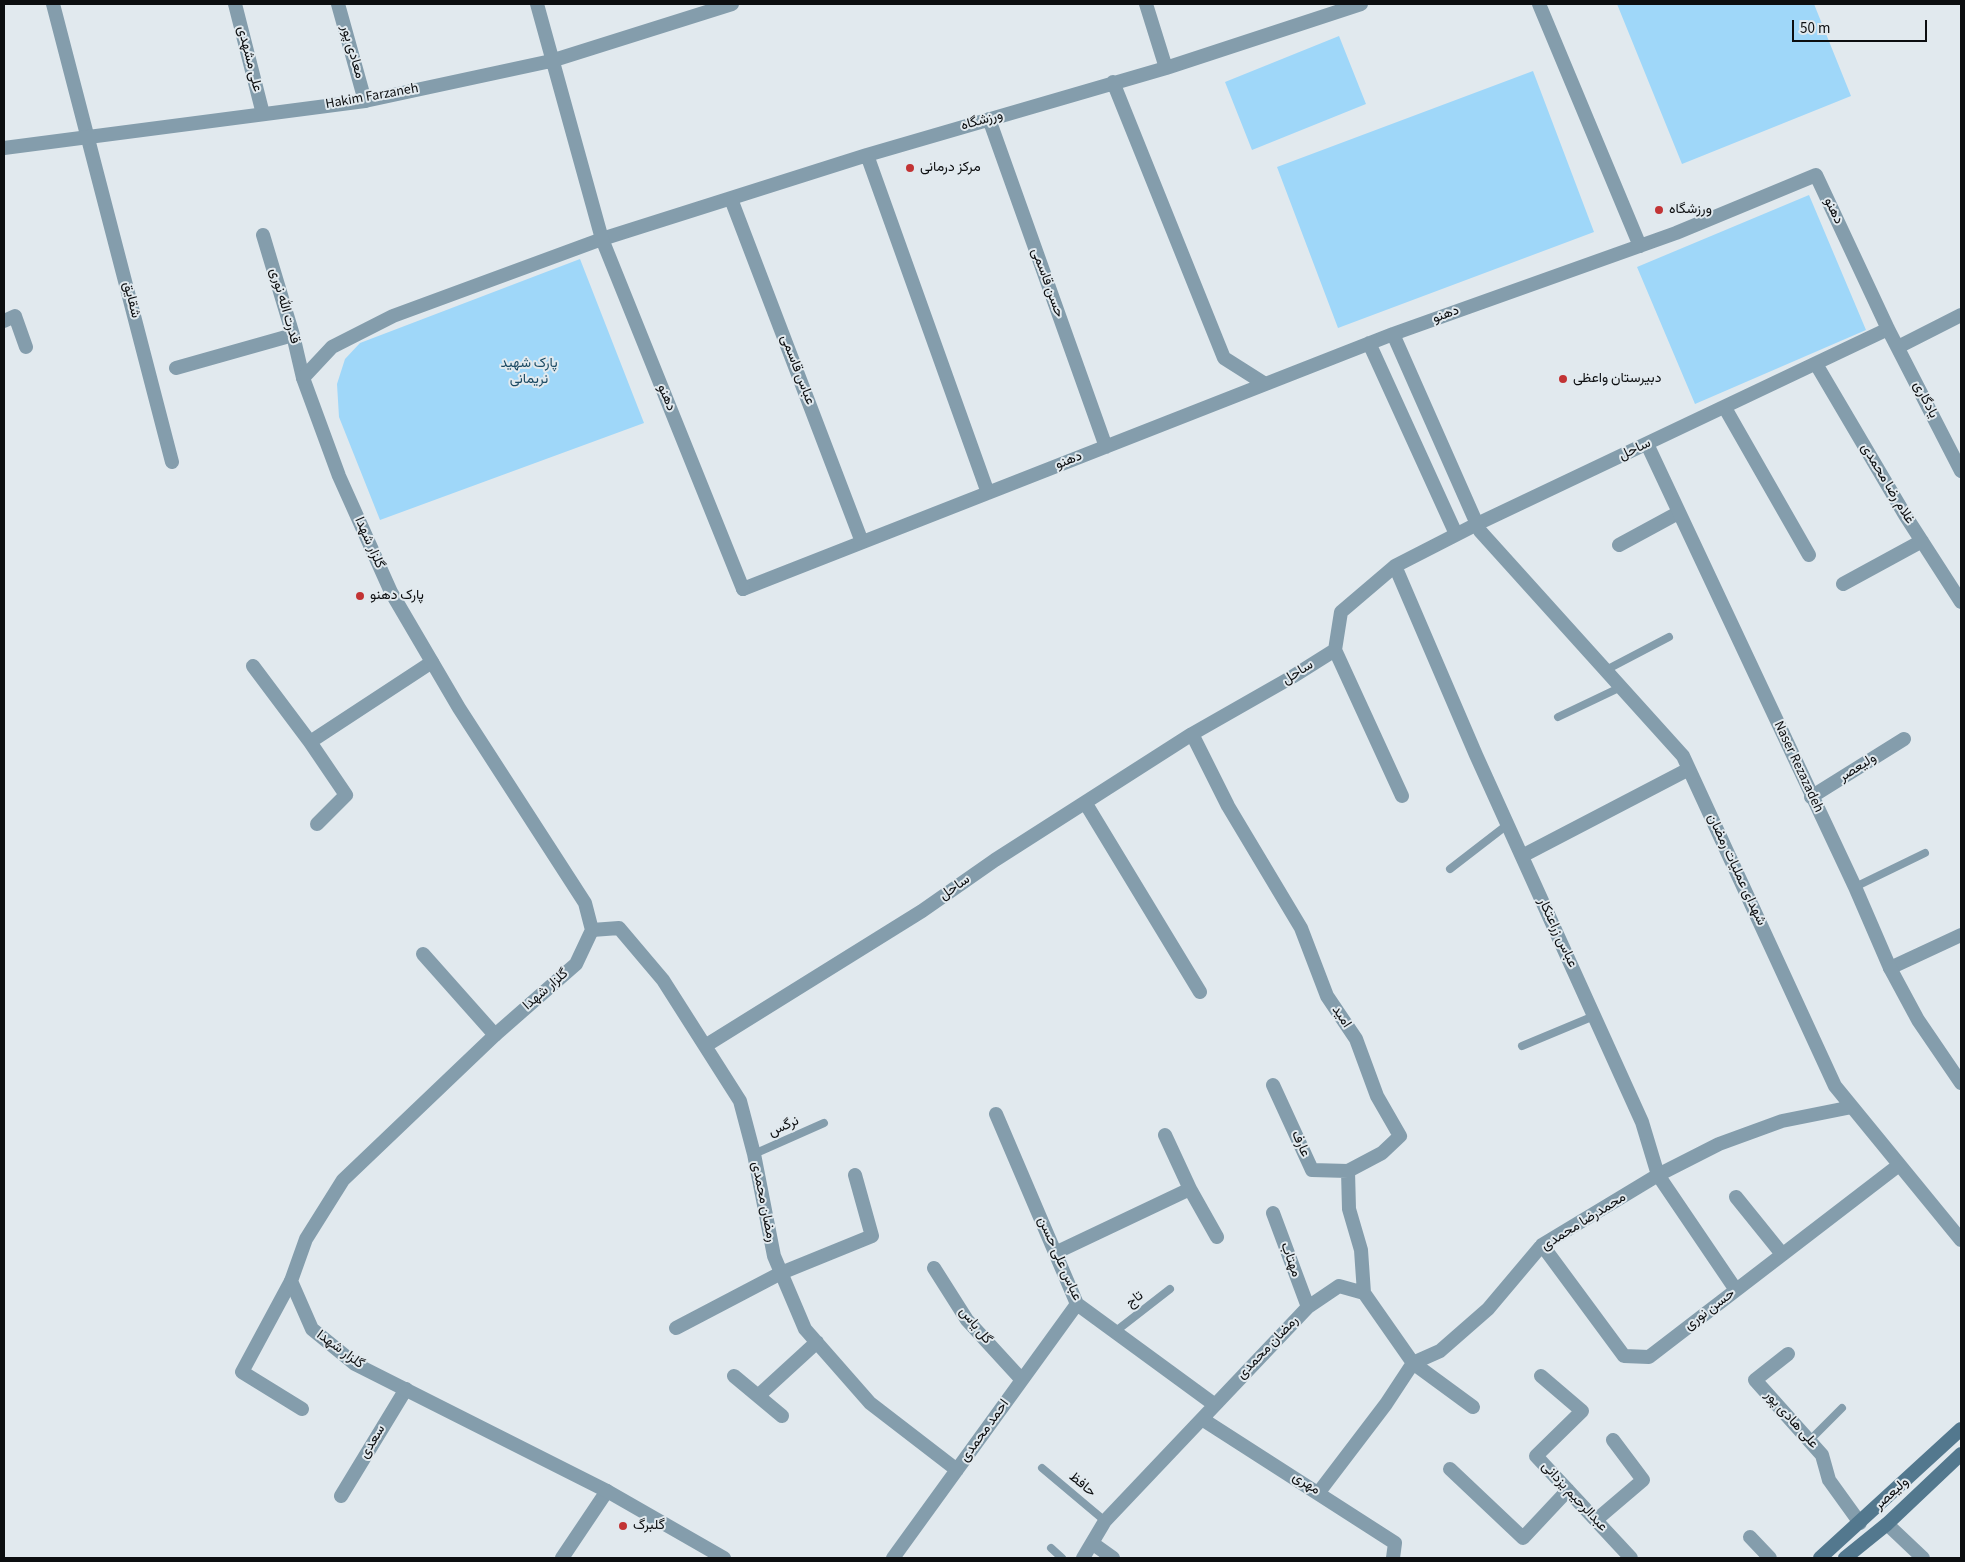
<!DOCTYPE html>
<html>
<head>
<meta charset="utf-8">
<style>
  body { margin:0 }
  #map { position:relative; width:1965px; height:1562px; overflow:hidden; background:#e1e9ee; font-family:"Source Sans 3",sans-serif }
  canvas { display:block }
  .frame { position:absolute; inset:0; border:5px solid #0c0e10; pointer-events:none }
  .scale { position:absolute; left:1792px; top:20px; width:135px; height:22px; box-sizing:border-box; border:2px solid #0c0e10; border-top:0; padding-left:6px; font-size:15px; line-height:18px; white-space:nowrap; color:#0c0e10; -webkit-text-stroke:4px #e1e9ee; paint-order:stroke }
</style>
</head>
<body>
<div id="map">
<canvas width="1965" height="1562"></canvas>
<div class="frame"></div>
<div class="scale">50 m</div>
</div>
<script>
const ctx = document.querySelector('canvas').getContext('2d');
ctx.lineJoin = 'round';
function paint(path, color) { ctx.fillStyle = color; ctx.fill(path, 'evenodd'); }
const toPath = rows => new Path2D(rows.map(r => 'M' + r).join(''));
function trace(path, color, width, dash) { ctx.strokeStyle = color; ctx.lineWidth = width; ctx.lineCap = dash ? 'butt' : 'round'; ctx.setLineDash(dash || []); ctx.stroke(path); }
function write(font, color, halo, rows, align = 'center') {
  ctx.font = font + ' "Source Sans 3",Vazirmatn,sans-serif'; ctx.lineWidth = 4; ctx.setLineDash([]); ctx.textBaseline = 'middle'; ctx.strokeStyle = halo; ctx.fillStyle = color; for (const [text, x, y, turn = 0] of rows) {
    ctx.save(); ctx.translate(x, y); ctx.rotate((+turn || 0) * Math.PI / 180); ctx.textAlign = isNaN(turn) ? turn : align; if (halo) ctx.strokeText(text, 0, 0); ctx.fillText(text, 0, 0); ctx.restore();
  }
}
paint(toPath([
  [1617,4,1814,4,1851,96,1682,164],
  [1339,36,1366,104,1252,150,1225,82],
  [1533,71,1594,232,1338,328,1277,167],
  [1809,195,1866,330,1695,404,1637,267],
  [580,259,644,423,380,520,339,417,337,384,345,359,360,343]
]), '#9fd7f9');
trace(toPath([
  [1606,670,1669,637],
  [1558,717,1621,687],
  [1450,869,1507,825],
  [1855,887,1925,853],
  [1522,1046,1594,1016],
  [754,1154,824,1123],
  [1116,1331,1170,1289],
  [1809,1441,1842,1408],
  [1042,1468,1105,1521],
  [1051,1548,1062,1558]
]), '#849dac', 8);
trace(toPath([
  [53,4,172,462],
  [235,4,263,114],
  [338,4,365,101],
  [1146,4,1166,68],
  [1539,4,1640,246],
  [1113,82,1224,358,1265,384],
  [989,119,1106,447],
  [867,155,988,493],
  [731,199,862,542],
  [263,235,293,335,303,378],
  [602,239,867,155,1166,68,1361,4],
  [4,321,15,316,26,347],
  [1393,334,1480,531,1683,756,1835,1086,1961,1240],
  [1369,343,1456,534],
  [1898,347,1961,315],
  [1816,364,1905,515,1961,602],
  [176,368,293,335],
  [1725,408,1809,555],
  [1619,545,1678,513],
  [1395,566,1476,755,1642,1122,1658,1175,1736,1290],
  [1843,584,1922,541],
  [743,589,1393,334,1676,233,1816,175,1888,329,1961,471],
  [1335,650,1402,796],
  [253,666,310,742,346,795,317,824],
  [1192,734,1228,806,1301,928,1327,996,1356,1039,1377,1096,1400,1136,1382,1153,1348,1171,1349,1209,1361,1250,1364,1293],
  [310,742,432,662],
  [1811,797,1904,739],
  [1086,804,1200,992],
  [1522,856,1689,769],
  [592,930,619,928,663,980,740,1101,754,1154,774,1256,805,1329,870,1403,957,1470],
  [423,954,495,1035],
  [1890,968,1961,935],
  [705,1046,922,911,995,860,1192,734,1292,677,1335,650,1341,612,1395,566,1477,524,1888,329],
  [1273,1085,1312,1170,1348,1171],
  [996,1114,1077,1304,1215,1405],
  [1165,1135,1190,1189,1217,1237],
  [1736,1197,1782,1254],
  [1273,1213,1308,1307],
  [1542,1245,1624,1356,1649,1357,1899,1165],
  [1055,1253,1190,1189],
  [934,1268,967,1320,1022,1380],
  [291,1281,242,1372,302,1409],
  [676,1328,781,1273,872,1236,855,1175],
  [1788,1354,1755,1380,1822,1455,1829,1480,1860,1523],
  [734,1376,782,1416],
  [1541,1376,1582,1411,1536,1456,1631,1558],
  [758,1396,817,1342],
  [1202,1419,1395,1543,1393,1558],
  [1450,1469,1523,1538,1568,1490],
  [1319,1492,1386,1404,1413,1363,1440,1351,1488,1309,1542,1245,1658,1175,1719,1144,1782,1121,1852,1107],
  [341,1496,406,1389],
  [1596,1520,1643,1480,1613,1440],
  [1887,1524,1923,1558],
  [1750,1537,1770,1558],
  [1092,1543,1113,1558],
  [562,1558,607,1491],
  [893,1558,1077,1304],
  [1083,1558,1105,1521,1308,1307,1339,1286,1364,1293,1413,1363,1473,1407]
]), '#849dac', 14);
trace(toPath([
  [537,4,602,239,743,589],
  [4,148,365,101,551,61,732,4],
  [602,239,393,316,332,347,303,378,339,476,391,592,459,708,585,903,592,930,576,964,495,1035,343,1180,306,1239,291,1281,312,1329,355,1364,607,1491,724,1558],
  [1647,444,1855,887,1890,968,1918,1020,1961,1083]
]), '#849dac', 14);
trace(toPath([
  [1820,1558,1961,1429],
  [1845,1558,1887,1524,1961,1454]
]), '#53788e', 14);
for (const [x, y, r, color] of [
  [910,168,5,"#c23334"],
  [1659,210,5,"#c23334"],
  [1563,379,5,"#c23334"],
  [360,596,5,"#c23334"],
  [623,1526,5,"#c23334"]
]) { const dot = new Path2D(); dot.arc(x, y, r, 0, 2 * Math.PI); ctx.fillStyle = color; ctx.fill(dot); trace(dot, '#e1e9ee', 2); }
write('14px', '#0c0e10', '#e1e9ee', [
  ["معادی پور",352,52,74],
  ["علی مشهدی",249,59,76],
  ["Hakim Farzaneh",372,97,-10],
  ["ورزشگاه",982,121,-16],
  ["دهنو",1833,211,65],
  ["حسن قاسمی",1047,283,70],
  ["شقایق",131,300,76],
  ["قدرت الله نوری",284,306,74],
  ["دهنو",1446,315,-20],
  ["عباس قاسمی",797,370,69],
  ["دهنو",666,398,68],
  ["یادگاری",1925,400,63],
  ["ساحل",1635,450,-25],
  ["دهنو",1069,461,-21],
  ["غلام رضا محمدی",1887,484,59],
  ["گلزار شهدا",369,543,66],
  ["ساحل",1298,673,-32],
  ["Naser Rezazadeh",1798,767,65],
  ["ولیعصر",1858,768,-32],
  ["شهدای عملیات رمضان",1736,870,65],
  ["ساحل",955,888,-35],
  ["عباس زراعتکار",1557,933,65],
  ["گلزار شهدا",546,990,-41],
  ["امید",1341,1017,57],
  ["نرگس",784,1127,-24],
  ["عارف",1300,1144,66],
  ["رمضان محمدی",763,1202,79],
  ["محمدرضا محمدی",1584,1222,-32],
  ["عباس علی حسن",1059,1259,66],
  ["مهتاب",1290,1260,70],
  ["تاج",1135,1300,-38],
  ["حسن نوری",1710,1310,-37],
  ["گل یاس",975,1326,51],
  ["رمضان محمدی",1268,1348,-46],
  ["گلزار شهدا",340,1350,36],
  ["علی هادی پور",1791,1420,48],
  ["احمد محمدی",985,1431,-54],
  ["سعدی",373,1442,-59],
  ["مهری",1306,1484,33],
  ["حافظ",1082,1485,40],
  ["ولیعصر",1892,1494,-42],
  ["عبدالرحیم یزدانی",1574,1497,47]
]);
write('14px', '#0c0e10', '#e1e9ee', [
  ["مرکز درمانی",920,168],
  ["ورزشگاه",1669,210],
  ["دبیرستان واعظی",1573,379],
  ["پارک دهنو",370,596],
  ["گلبرگ",633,1526]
], 'left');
write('14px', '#1c4a63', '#e1e9ee', [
  ["پارک شهید",529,364],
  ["نریمانی",529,380]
]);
</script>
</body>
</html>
